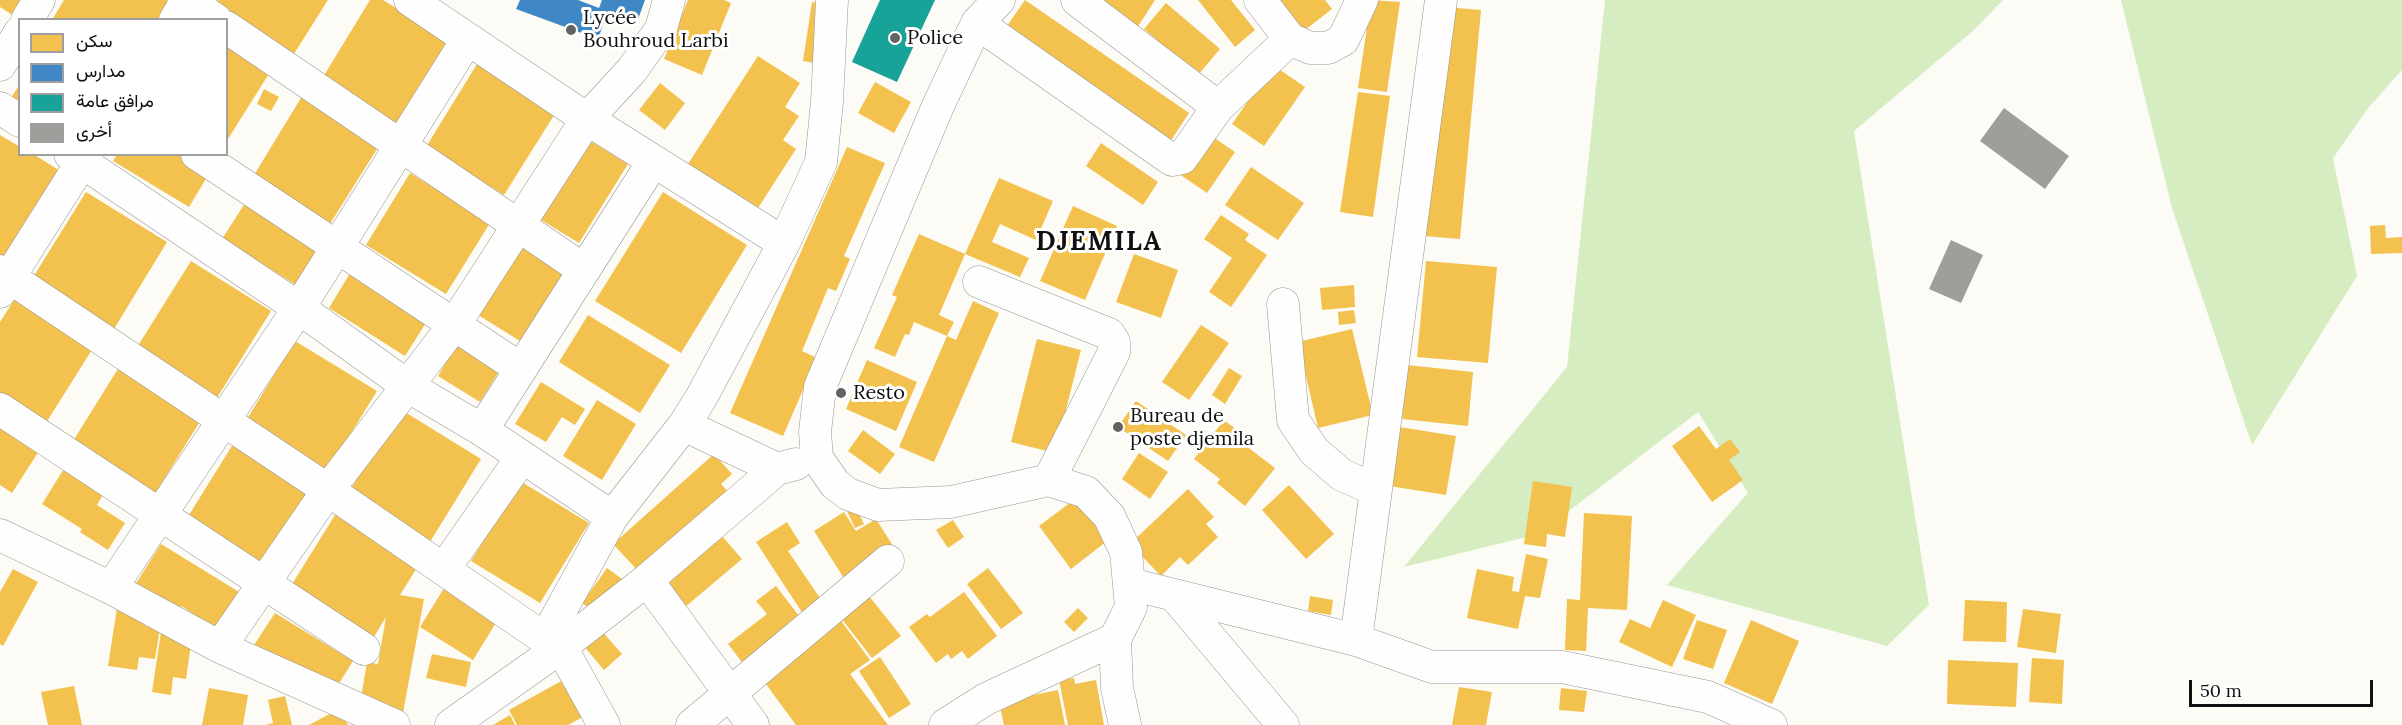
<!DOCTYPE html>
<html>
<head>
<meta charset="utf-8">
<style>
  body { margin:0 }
  #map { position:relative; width:2402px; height:725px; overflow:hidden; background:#fcfbf6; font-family:Lora,Vazirmatn,serif }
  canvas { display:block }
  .legend { position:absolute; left:18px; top:18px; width:210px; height:138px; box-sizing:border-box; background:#fff; border:2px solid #9f9f9f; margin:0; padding:8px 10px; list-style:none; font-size:18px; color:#101010 }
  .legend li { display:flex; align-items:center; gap:12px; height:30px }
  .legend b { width:30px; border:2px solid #9f9f9f }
  .scale { position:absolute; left:2189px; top:680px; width:184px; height:27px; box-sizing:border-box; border:3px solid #101010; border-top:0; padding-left:8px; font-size:18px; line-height:21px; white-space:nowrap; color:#101010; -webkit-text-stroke:4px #fff; paint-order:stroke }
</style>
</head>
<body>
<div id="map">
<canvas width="2402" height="725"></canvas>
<ul class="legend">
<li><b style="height:16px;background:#f2c14e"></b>سكن</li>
<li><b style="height:16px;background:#3f88c5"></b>مدارس</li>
<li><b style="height:16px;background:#17a398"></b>مرافق عامة</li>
<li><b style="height:16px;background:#a09e9b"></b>أخرى</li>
</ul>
<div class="scale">50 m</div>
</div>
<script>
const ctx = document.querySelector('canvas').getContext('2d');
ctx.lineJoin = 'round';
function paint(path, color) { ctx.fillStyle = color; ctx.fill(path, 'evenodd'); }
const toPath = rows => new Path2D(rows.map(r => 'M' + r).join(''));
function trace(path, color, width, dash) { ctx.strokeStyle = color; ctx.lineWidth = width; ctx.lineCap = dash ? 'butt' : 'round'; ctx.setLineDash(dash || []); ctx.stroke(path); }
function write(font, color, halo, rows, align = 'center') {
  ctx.font = font + ' Lora,serif'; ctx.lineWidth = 6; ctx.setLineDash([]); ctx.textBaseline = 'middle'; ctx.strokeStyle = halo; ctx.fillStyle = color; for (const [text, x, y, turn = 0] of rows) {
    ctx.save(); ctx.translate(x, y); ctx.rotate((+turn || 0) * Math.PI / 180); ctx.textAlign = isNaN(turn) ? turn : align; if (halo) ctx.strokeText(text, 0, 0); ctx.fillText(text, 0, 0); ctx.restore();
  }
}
paint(toPath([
  [1605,0,2003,0,1974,30,1854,131,1929,605,1887,646,1667,585,1748,493,1698,412,1539,534,1404,567,1567,367],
  [2121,0,2402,0,2402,70,2369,107,2333,158,2357,276,2252,445,2172,208]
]), '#d5edc1');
paint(toPath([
  [0,0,28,0,17,18,0,7],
  [64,0,166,0,173,5,164,20,52,20],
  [218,0,328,0,292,57,213,8],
  [370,0,383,0,453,43,399,130,320,82],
  [688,0,724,0,731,3,702,75,664,59],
  [1025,0,1189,113,1170,142,1005,29],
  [1094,0,1155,0,1137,28],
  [1198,0,1231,0,1255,30,1235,47],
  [1275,0,1325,0,1332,9,1301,33],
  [1371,0,1400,2,1387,92,1358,88],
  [812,2,831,5,821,64,803,61],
  [1166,3,1220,49,1198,75,1144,29],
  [1445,7,1481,10,1460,239,1424,236],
  [226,42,272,69,226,142],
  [758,56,800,83,785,107,799,116,783,140,796,149,758,208,688,164],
  [477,64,556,112,504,195,426,147],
  [1273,65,1305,87,1264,146,1232,124],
  [875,82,911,102,894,133,858,113],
  [660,83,685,103,665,130,639,110],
  [20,84,20,105,10,99],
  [264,89,279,97,271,111,257,104],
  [1358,92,1390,96,1373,217,1340,212],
  [304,93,382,141,328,227,251,180],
  [1207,133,1235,152,1207,193,1179,174],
  [0,135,20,147,20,154,33,154,65,174,8,265,0,260],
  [582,136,628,164,579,243,533,215],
  [1101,143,1158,182,1143,205,1086,166],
  [847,147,885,163,844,256,850,259,836,291,828,288,802,351,817,358,783,436,730,413],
  [117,154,181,154,210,172,189,207,113,161],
  [1251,167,1304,203,1278,240,1225,205],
  [410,173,490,223,446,294,366,245],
  [999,178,1053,201,1036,240,1000,224,992,242,1029,258,1020,277,965,254,939,315,954,322,947,336,914,322,909,335,905,334,895,357,874,348,897,297,892,295,919,234,965,254],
  [86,192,167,242,114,329,32,279],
  [663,192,747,245,681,353,595,301],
  [247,200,321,245,296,285,222,239],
  [1073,206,1117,226,1085,300,1040,281],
  [1221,215,1249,234,1245,240,1267,255,1231,307,1209,292,1232,258,1204,239],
  [2385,225,2386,238,2402,237,2402,253,2371,254,2370,226],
  [519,243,572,276,528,346,475,313],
  [1134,254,1178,270,1161,318,1116,302],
  [191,261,271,311,215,401,134,352],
  [1426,261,1497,267,1488,363,1417,357],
  [352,270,429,318,405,356,329,308],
  [1354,285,1355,307,1322,310,1320,288],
  [16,297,95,345,44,426,0,399,0,322],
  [973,301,999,313,934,462,899,447,947,336,956,340],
  [1354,310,1356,323,1339,325,1338,312],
  [588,315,670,365,640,413,559,362],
  [1201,325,1229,343,1189,400,1162,382],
  [1352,329,1373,415,1318,428,1298,342],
  [1037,339,1081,350,1055,453,1011,442],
  [295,341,377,391,324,477,242,427],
  [458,342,501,368,480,402,438,376],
  [867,360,917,382,896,431,846,409],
  [121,364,204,415,153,497,70,446],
  [1407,365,1473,372,1468,426,1402,419],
  [1229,368,1242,376,1225,404,1212,395],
  [541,382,585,409,575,425,562,417,546,442,515,424],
  [597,400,636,424,602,480,563,456],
  [1136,401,1186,435,1168,461,1118,427],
  [400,409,481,459,425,550,344,500],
  [1224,420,1250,440,1246,446,1275,468,1245,506,1217,483,1220,479,1194,459],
  [1393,426,1456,436,1446,495,1383,485],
  [1699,426,1716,449,1730,439,1740,452,1729,460,1743,480,1712,502,1672,446],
  [0,427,39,451,12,493,0,485],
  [863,430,895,454,880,474,848,451],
  [235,441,314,490,263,571,184,523],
  [1139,453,1168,472,1150,499,1122,479],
  [714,454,732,474,721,484,730,494,639,572,613,544],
  [67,464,106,489,97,505,125,523,108,550,80,532,82,529,42,504],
  [520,481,589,523,540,603,471,561],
  [1533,481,1572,487,1565,537,1547,534,1546,547,1524,544],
  [1289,485,1334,534,1306,559,1262,510],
  [1188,489,1214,517,1206,524,1218,537,1188,565,1180,557,1161,576,1130,544],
  [1075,499,1107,541,1071,569,1039,526],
  [853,502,864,524,855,528,845,507],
  [340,507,423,558,400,595,424,599,402,718,359,710,367,662,378,664,386,617,372,640,289,589],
  [844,512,856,531,876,519,895,549,845,580,814,531],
  [1584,513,1632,516,1627,610,1588,608,1586,651,1565,650,1567,599,1580,600],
  [953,520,964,537,948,548,936,530],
  [787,522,800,543,788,551,824,604,805,617,756,542],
  [722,536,742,559,685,607,665,583],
  [161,544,244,595,222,632,181,606,178,611,135,585],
  [1526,554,1548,559,1540,598,1525,596,1518,629,1467,618,1477,569,1514,577,1512,591,1519,592],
  [607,568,622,579,598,614,582,603],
  [988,568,1023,613,1001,629,967,584],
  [13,569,38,582,3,646,0,644,0,592],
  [449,580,502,613,473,660,420,627],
  [776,586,806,625,748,670,728,644,767,614,756,601],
  [964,592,997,636,968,659,962,651,951,659,948,654,936,663,909,627,927,614,930,617],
  [869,596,901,636,872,658,841,618],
  [1310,596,1333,600,1331,615,1308,611],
  [1663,600,1696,615,1672,667,1619,642,1630,619,1650,628],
  [1965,600,2007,602,2006,642,1963,641],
  [117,608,147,613,145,626,160,628,155,659,139,657,137,670,108,666],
  [1078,608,1088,618,1074,632,1064,622],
  [2023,609,2061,614,2056,653,2017,647],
  [275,613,353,661,333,693,254,645],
  [836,614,870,660,850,674,888,725,796,725,760,676],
  [1697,620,1727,630,1713,669,1683,659],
  [1751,620,1799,641,1772,704,1724,683],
  [600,629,622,654,604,670,582,644],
  [161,632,192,637,186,679,173,677,171,695,152,692],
  [432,654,471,662,466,687,426,678],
  [880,657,911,704,889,718,859,671],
  [2032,658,2064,660,2062,704,2029,702],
  [1948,660,2018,663,2016,707,1947,704],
  [572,675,592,712,568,725,517,725,509,710],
  [1074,678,1075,684,1096,680,1104,725,1068,725,1059,680],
  [74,686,82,725,48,725,41,692],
  [1459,687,1492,692,1486,725,1452,725],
  [209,688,248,695,243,725,202,725],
  [1561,688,1587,691,1584,712,1559,710],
  [1058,690,1065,725,1004,725,999,702],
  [285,696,292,725,266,725,273,723,268,700],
  [339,709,348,725,309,725],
  [510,715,515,725,493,725]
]), '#f2c14e');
paint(toPath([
  [520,0,578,0,599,8,602,0,645,0,637,22,608,11,598,39,516,9]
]), '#3f88c5');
paint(toPath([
  [880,0,935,0,897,82,852,62]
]), '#17a398');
paint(toPath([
  [2004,108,2069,156,2045,189,1980,141],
  [1951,240,1983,255,1961,303,1929,289]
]), '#a09e9b');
const minor = toPath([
  [410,0,587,119,784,243],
  [1077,0,1218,107],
  [27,20,39,0],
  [175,20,187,0,216,20],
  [977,23,1172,160,1182,158,1218,107,1290,39,1260,0],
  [226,27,584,270],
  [1290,39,1310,48,1328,48,1343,40,1362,0],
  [0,65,20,32],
  [0,108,20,121],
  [70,154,299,308,409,387,482,430,612,517],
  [197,154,521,369],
  [0,271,328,490,545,639,561,647,604,725],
  [979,282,1109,334,1114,342,1114,352,1049,480],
  [0,292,87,154],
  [1283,304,1293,420,1314,451,1342,475,1376,490],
  [0,409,364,649],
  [684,425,777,469,796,464],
  [482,430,653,162],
  [0,535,111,588,220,647,394,725],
  [444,569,522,457],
  [647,580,753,725],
  [1130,584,1356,640,1432,667,1562,667,1708,697,1771,725],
  [111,588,299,308,467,40],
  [1175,596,1283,725],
  [545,639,612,517,684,425,701,398,784,243,821,162,827,102,832,0],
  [1115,639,1117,688,1125,725],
  [1356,640,1441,0],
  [220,647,328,490,454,325,587,119,632,70,661,29,669,0],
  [451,725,561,647,647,580,777,469],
  [692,725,888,561],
  [945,725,986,699,1115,639,1131,607,1126,552,1109,516,1086,492,1049,480,951,502,878,505,848,494,835,484,817,458,815,432,820,387,938,106,977,23,999,0]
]);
trace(minor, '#969694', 33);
trace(minor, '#fffefe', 32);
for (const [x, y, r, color] of [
  [571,30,6,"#636260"],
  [895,38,6,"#636260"],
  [841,393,6,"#636260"],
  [1118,427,6,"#636260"]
]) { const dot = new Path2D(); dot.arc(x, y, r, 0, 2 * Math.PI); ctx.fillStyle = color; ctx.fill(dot); trace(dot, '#fff', 2); }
write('20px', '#101010', '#fff', [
  ["Lycée",583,18],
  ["Bouhroud Larbi",583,41],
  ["Police",907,38],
  ["Resto",853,393],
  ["Bureau de",1130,416],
  ["poste djemila",1130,439]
], 'left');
ctx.letterSpacing = '1.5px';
write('bold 26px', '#101010', '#fff', [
  ["DJEMILA",1099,243]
]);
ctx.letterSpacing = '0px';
</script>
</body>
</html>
